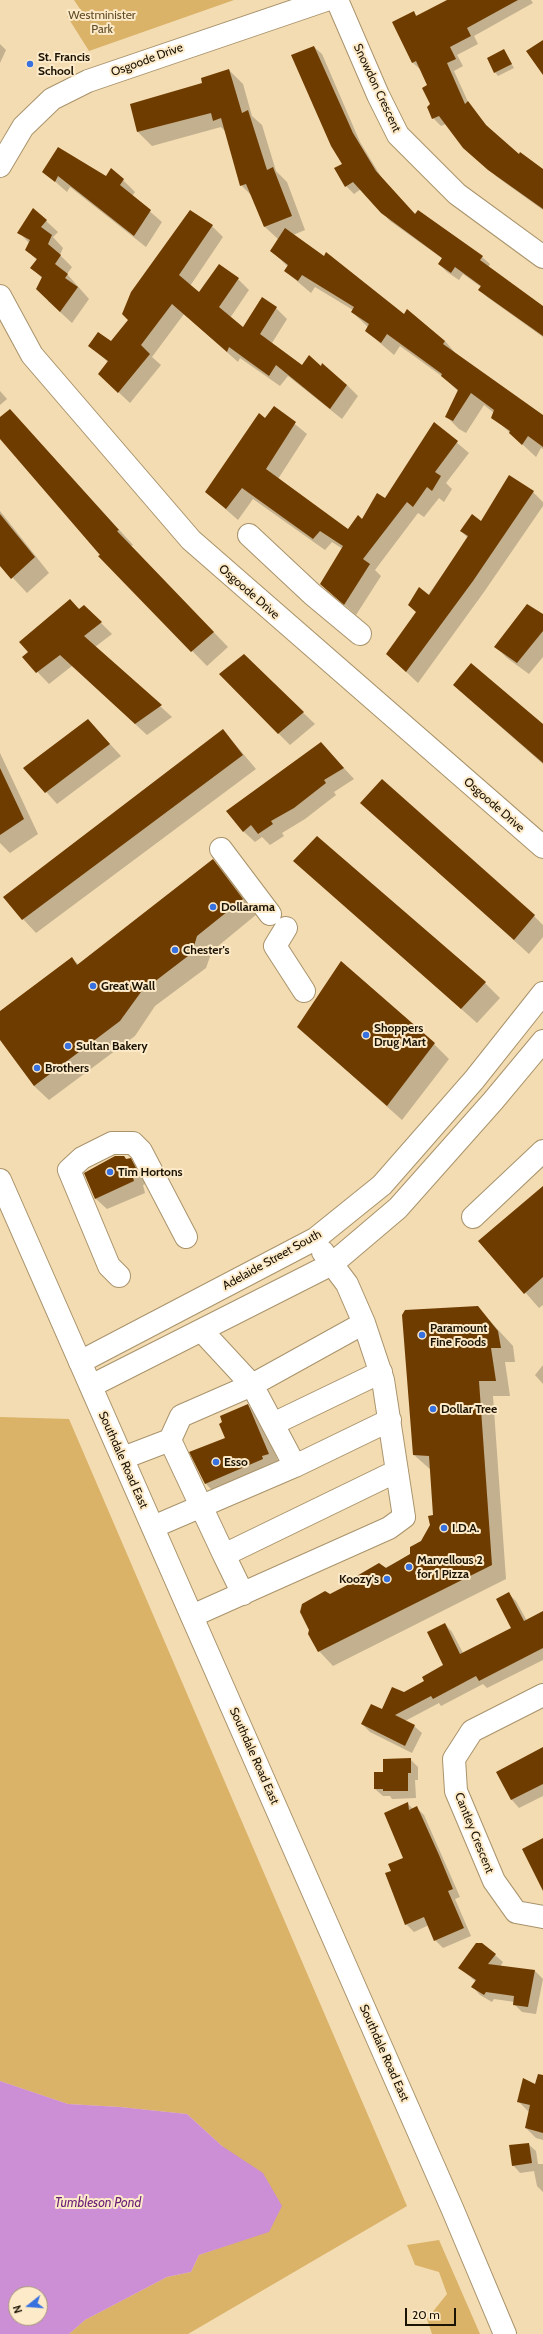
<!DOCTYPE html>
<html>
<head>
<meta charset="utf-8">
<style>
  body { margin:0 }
  #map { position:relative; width:543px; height:2334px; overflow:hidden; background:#f3dcb2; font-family:Cabin,sans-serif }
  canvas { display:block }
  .north { position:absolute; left:8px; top:2286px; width:40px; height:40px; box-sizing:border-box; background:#fdeac8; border:1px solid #a3947a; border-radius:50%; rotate:253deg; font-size:11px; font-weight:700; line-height:16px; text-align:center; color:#1b1304 }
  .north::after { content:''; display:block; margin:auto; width:14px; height:18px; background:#3770df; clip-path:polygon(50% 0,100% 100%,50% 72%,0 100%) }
  .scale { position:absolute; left:405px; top:2308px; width:51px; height:18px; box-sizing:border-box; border:2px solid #1b1304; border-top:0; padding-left:5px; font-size:12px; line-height:14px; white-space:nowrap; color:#1b1304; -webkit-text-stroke:3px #fdeac8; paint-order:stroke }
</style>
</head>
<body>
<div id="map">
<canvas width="543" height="2334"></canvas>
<div class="north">N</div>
<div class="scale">20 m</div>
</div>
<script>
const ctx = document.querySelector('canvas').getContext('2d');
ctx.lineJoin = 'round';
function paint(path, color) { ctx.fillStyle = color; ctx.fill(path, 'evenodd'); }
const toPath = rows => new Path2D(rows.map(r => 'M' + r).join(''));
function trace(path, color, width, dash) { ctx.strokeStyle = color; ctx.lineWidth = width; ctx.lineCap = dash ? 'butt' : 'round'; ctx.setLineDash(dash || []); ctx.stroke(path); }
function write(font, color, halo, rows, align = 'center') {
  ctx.font = font + ' Cabin,sans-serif'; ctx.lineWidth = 4; ctx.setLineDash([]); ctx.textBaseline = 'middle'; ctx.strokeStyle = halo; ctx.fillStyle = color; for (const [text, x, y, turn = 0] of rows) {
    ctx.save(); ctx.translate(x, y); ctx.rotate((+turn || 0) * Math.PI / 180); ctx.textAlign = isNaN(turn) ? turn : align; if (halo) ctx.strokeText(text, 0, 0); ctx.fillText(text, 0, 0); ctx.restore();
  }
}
paint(toPath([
  [74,0,234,0,89,51,67,16,80,9],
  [0,1417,69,1419,407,2206,188,2334,69,2334,85,2320,167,2277,191,2272,199,2255,269,2231,222,2146,187,2114,120,2107,68,2104,0,2081],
  [439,2240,480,2334,432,2334,427,2319,447,2294,439,2272,415,2265,407,2245]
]), '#dab268');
paint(toPath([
  [0,2081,68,2104,120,2107,187,2114,222,2146,263,2173,282,2206,269,2232,199,2255,191,2272,167,2277,85,2320,69,2334,0,2334],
  [16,2294,40,2294,40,2318,16,2318]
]), '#cc8fd6');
paint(toPath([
  [449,0,531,0,533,3,474,36,478,44,457,55,463,66,454,71,469,104,491,131,519,155,543,170,543,210,497,177,472,155,446,124,441,126,433,118,429,86,421,70,413,63,393,22,413,12,418,17],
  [0,44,6,50,0,63],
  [314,47,322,54,360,142,383,180,416,215,419,211,482,257,490,264,488,267,543,307,543,337,487,297,480,290,481,287,463,274,459,280,447,272,439,264,443,259,390,221,361,189,354,194,346,186,343,164],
  [504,51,514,68,498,76,495,72],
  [229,70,243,84,252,116,262,125,276,171,287,182,305,230,293,235,404,316,407,310,445,341,457,355,543,416,543,449,541,448,536,457,493,417,494,413,484,405,466,433,459,429,446,416,458,391,443,377,400,346,394,355,366,331,368,327,352,312,353,310,315,287,311,293,285,271,288,267,272,251,279,240,265,227,254,198,241,185,226,132,221,127,152,146,138,132,131,105,204,84],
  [43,171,123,180,135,192,132,196,162,222,146,247,70,187,67,192],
  [33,209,58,232,53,237,63,248,60,255,72,267,67,274,89,299,72,323,48,301,43,279,32,268,37,260,26,250,29,243,19,232],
  [212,226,223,237,190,286,200,293,219,266,238,279,249,290,230,318,243,329,276,308,287,319,272,343,303,366,321,367,347,385,358,396,342,419,288,376,280,386,240,358,238,362,184,314,152,357,161,365,130,403,111,385,108,362,89,345,111,342],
  [0,391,7,399,0,405],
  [274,407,307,434,278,479,348,530,385,500,435,424,469,453,446,483,452,489,444,502,439,498,424,517,418,513,375,570,381,576,356,615,321,584,343,549,332,542,325,550,253,499,238,520,206,492],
  [10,410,133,545,131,546,228,647,207,666,99,556,101,555,0,438,0,418],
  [533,492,543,502,543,506,484,592,418,683,387,654,468,538,461,531,481,523],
  [0,511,49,573,27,593,0,564],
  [84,606,112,634,95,647,172,717,147,735,72,666,49,684,24,658],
  [543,616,543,657,529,674,507,658,496,647],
  [244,656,315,724,290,745,220,675],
  [454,685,543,725,543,764,469,699],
  [88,720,121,756,57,804,25,768],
  [223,730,256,769,36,933,23,919],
  [321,743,354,779,334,792,336,795,305,819,282,833,284,836,270,845,262,837,255,842,243,831],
  [0,753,38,834,10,853,0,843],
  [362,803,534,916,543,925,543,937,529,954],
  [213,861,228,875,257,914,212,951,206,968,155,1006,135,1036,49,1100,34,1086,0,1038,0,1012,72,958,79,965],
  [295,861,485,983,500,998,477,1023],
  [298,1027,434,1044,449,1059,402,1120],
  [124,1156,127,1160,130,1159,141,1170,148,1183,143,1185,145,1193,107,1209,95,1198],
  [543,1187,543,1305,539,1308,480,1241],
  [477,1307,513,1346,515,1362,505,1362,510,1396,493,1396,506,1579,333,1666,319,1651,330,1595,411,1555,422,1542,431,1525,434,1516,431,1470,414,1455],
  [543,1365,543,1384,535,1375],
  [247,1405,259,1416,280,1465,217,1495,206,1484,191,1453,226,1438],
  [509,1594,516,1601,527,1621,543,1612,543,1660,487,1688,483,1684,441,1706,439,1703,405,1721,414,1726,422,1733,412,1753,370,1732,362,1724,404,1693,426,1681,445,1665,445,1624,452,1632,463,1653,513,1629],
  [543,1748,543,1796,519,1808,512,1800,498,1773],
  [410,1759,418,1767,418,1780,415,1780,416,1798,392,1799,390,1796,383,1796,375,1789,384,1773],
  [408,1804,413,1809,417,1808,424,1815,460,1897,455,1899,471,1936,443,1948,435,1940,429,1925,414,1932,406,1924,392,1871,404,1858,385,1813],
  [495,1955,503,1962,500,1967,535,1971,543,1979,536,2014,522,2012,514,2004,515,2002,494,1999,492,2002,480,1995,473,1987,476,1982,460,1968],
  [543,2089,543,2140,536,2138,526,2128,529,2112,518,2101],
  [528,2144,536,2151,538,2164,543,2164,543,2192,537,2186,534,2171,520,2173,513,2165]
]), '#0003');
paint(toPath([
  [447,0,518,0,467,28,471,36,450,47,456,59,447,63,465,104,468,101,486,125,519,154,520,152,543,169,543,209,488,170,463,148,439,116,432,119,427,107,430,104,422,88,427,85,416,61,412,63,392,22,414,11,416,16],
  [543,40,543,75,526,51],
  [314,46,353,133,376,171,415,214,418,210,483,256,480,260,543,306,543,336,478,290,481,286,455,267,451,273,438,264,442,258,381,213,353,182,345,187,334,168,342,164,331,146,291,55],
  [504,49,512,64,494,73,487,58],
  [229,69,242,113,248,110,267,170,273,167,292,216,264,227,246,184,240,186,221,118,213,121,211,113,137,132,130,104,202,83,201,78],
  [58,147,106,176,111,168,124,179,120,185,151,210,134,236,58,176,55,182,42,172],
  [33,208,47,220,41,227,52,235,48,244,61,255,55,264,68,274,65,278,78,287,60,312,36,289,42,277,30,268,37,259,25,250,30,240,17,233],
  [190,210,213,225,179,275,199,292,219,264,239,278,219,307,243,327,262,297,277,307,260,334,302,365,309,355,321,366,322,363,347,385,330,409,276,365,269,376,229,347,227,352,172,304,141,345,150,354,118,393,98,374,108,361,88,346,98,332,111,341,128,320,122,314,131,292],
  [285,228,324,256,326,252,404,314,407,309,445,341,443,344,543,415,543,447,528,436,522,445,509,433,510,431,491,418,494,410,471,393,453,421,445,417,458,390,441,376,442,374,387,334,381,343,365,331,369,324,351,312,354,307,302,275,298,281,284,271,288,265,270,251],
  [274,406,296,422,266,469,348,529,358,515,362,519,377,493,385,498,434,422,458,441,435,472,441,476,432,491,427,487,413,507,407,502,363,559,370,564,344,605,320,584,343,546,320,531,313,539,242,488,226,509,205,492,259,413,265,418],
  [10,409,119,530,117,531,214,632,191,652,98,556,100,555,0,439,0,417],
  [509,475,534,491,473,581,406,672,386,654,416,612,408,605,419,587,429,595,468,536,460,531,472,514,481,521],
  [0,514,35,557,11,579,0,566],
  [70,599,79,609,84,605,102,622,84,636,162,705,135,724,60,655,36,673,22,657,28,652,19,642],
  [527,604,543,614,543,631,517,663,494,647],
  [244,654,304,712,278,734,219,674],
  [471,663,543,724,543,763,453,685],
  [88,719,110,744,45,793,23,768],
  [223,729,243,755,22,920,3,897],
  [321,742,344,768,324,780,326,783,294,808,271,821,273,824,258,834,251,825,243,832,226,811],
  [0,768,24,819,0,835],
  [382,779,535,915,514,940,360,803],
  [317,836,486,982,461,1009,293,861],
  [213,859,243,899,197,936,192,953,141,992,120,1021,34,1086,0,1040,0,1011,72,957,77,965],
  [341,961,435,1043,387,1106,297,1027],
  [115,1156,124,1156,126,1159,131,1158,138,1172,132,1174,134,1181,95,1199,84,1173],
  [543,1186,543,1277,524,1294,478,1241],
  [478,1306,498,1331,501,1348,491,1348,496,1381,479,1381,492,1565,318,1652,308,1634,309,1630,300,1612,302,1604,325,1591,330,1594,355,1581,355,1577,379,1563,386,1568,410,1554,410,1547,421,1541,430,1525,428,1516,433,1515,429,1456,413,1455,402,1315,405,1310],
  [248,1404,269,1454,262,1456,263,1459,205,1484,189,1452,225,1438,219,1424,222,1422,220,1416],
  [509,1592,524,1621,543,1611,543,1648,479,1681,476,1676,433,1699,431,1696,395,1715,415,1725,405,1746,361,1724,371,1704,382,1709,392,1687,404,1692,424,1681,422,1677,443,1665,427,1632,445,1623,460,1654,511,1628,496,1599],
  [543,1747,543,1784,511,1800,496,1772],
  [411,1758,411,1773,408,1773,408,1791,383,1791,383,1789,374,1789,374,1772,383,1772,383,1759],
  [408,1802,409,1810,417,1806,439,1855,453,1889,448,1891,464,1928,434,1941,424,1917,405,1925,385,1873,391,1871,388,1864,403,1858,384,1813],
  [543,1838,543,1891,522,1849],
  [476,1943,482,1943,496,1954,488,1964,535,1970,528,2007,513,2005,514,1996,486,1992,484,1995,471,1987,476,1980,458,1968],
  [538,2074,543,2075,543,2133,525,2128,530,2105,517,2102,523,2078,535,2084],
  [529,2143,532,2163,512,2166,509,2145]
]), '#6f3c00');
const minor = toPath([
  [337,0,378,95,398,135,457,194,543,257],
  [0,166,23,127,52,99,88,81,326,0],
  [0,296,32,355,191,540,543,847],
  [249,535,312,594,360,634],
  [221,849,270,914],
  [286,928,275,946,304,991],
  [473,1217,543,1151],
  [119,1276,109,1266,69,1170,82,1158,112,1143,133,1143,141,1151,186,1237],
  [80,1362,315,1239,382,1185,474,1080,543,993],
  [91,1386,332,1264,398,1208,493,1101,543,1041],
  [273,1424,381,1372],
  [170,1440,224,1555],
  [123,1458,170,1440,181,1416,252,1385,364,1323],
  [295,1466,390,1420],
  [153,1527,295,1466,252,1385,202,1331],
  [243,1594,224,1555,397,1471],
  [192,1616,389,1528,404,1517,383,1380,364,1323,347,1284,323,1252],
  [543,1695,472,1731,454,1759,456,1791,494,1881,516,1912,543,1917]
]);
const major = toPath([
  [0,1180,452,2208,505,2334]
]);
trace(minor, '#a9936b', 24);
trace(major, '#a9936b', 24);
trace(minor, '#fff', 22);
trace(major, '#fff', 22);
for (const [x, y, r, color] of [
  [30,64,4,"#3770df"],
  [213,907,4,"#3770df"],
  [175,950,4,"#3770df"],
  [93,986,4,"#3770df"],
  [366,1035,4,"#3770df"],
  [68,1046,4,"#3770df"],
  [37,1068,4,"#3770df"],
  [110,1172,4,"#3770df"],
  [422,1335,4,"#3770df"],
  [433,1409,4,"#3770df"],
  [216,1462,4,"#3770df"],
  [444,1528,4,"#3770df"],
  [409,1567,4,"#3770df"],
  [387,1579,4,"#3770df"]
]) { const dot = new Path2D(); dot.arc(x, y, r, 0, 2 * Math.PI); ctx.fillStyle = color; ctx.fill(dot); trace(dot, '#fdeac8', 1.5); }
write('12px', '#604c26', '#fdeac8', [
  ["Westminister",102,15],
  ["Park",102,29]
]);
write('bold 12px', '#1b1304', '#fdeac8', [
  ["St. Francis",38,57],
  ["School",38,71],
  ["Dollarama",221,907],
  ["Chester's",183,950],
  ["Great Wall",101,986],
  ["Shoppers",374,1028],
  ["Drug Mart",374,1042],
  ["Sultan Bakery",76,1046],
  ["Brothers",45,1068],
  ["Tim Hortons",118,1172],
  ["Paramount",430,1328],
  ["Fine Foods",430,1342],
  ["Dollar Tree",441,1409],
  ["Esso",224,1462],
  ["I.D.A.",452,1528],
  ["Marvellous 2",417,1560],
  ["for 1 Pizza",417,1574],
  ["Koozy's",379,1579,"right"]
], 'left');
write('12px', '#1b1304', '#fdeac8', [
  ["Osgoode Drive",147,60,-20],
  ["Snowdon Crescent",377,88,65],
  ["Osgoode Drive",249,592,41],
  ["Osgoode Drive",494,805,41],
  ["Adelaide Street South",272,1260,-29],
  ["Southdale Road East",123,1460,66],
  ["Southdale Road East",254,1756,66],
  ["Cantley Crescent",474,1833,68],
  ["Southdale Road East",384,2053,66]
]);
write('italic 13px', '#6b2177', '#fdeac8', [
  ["Tumbleson Pond",98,2203]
]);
</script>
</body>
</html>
